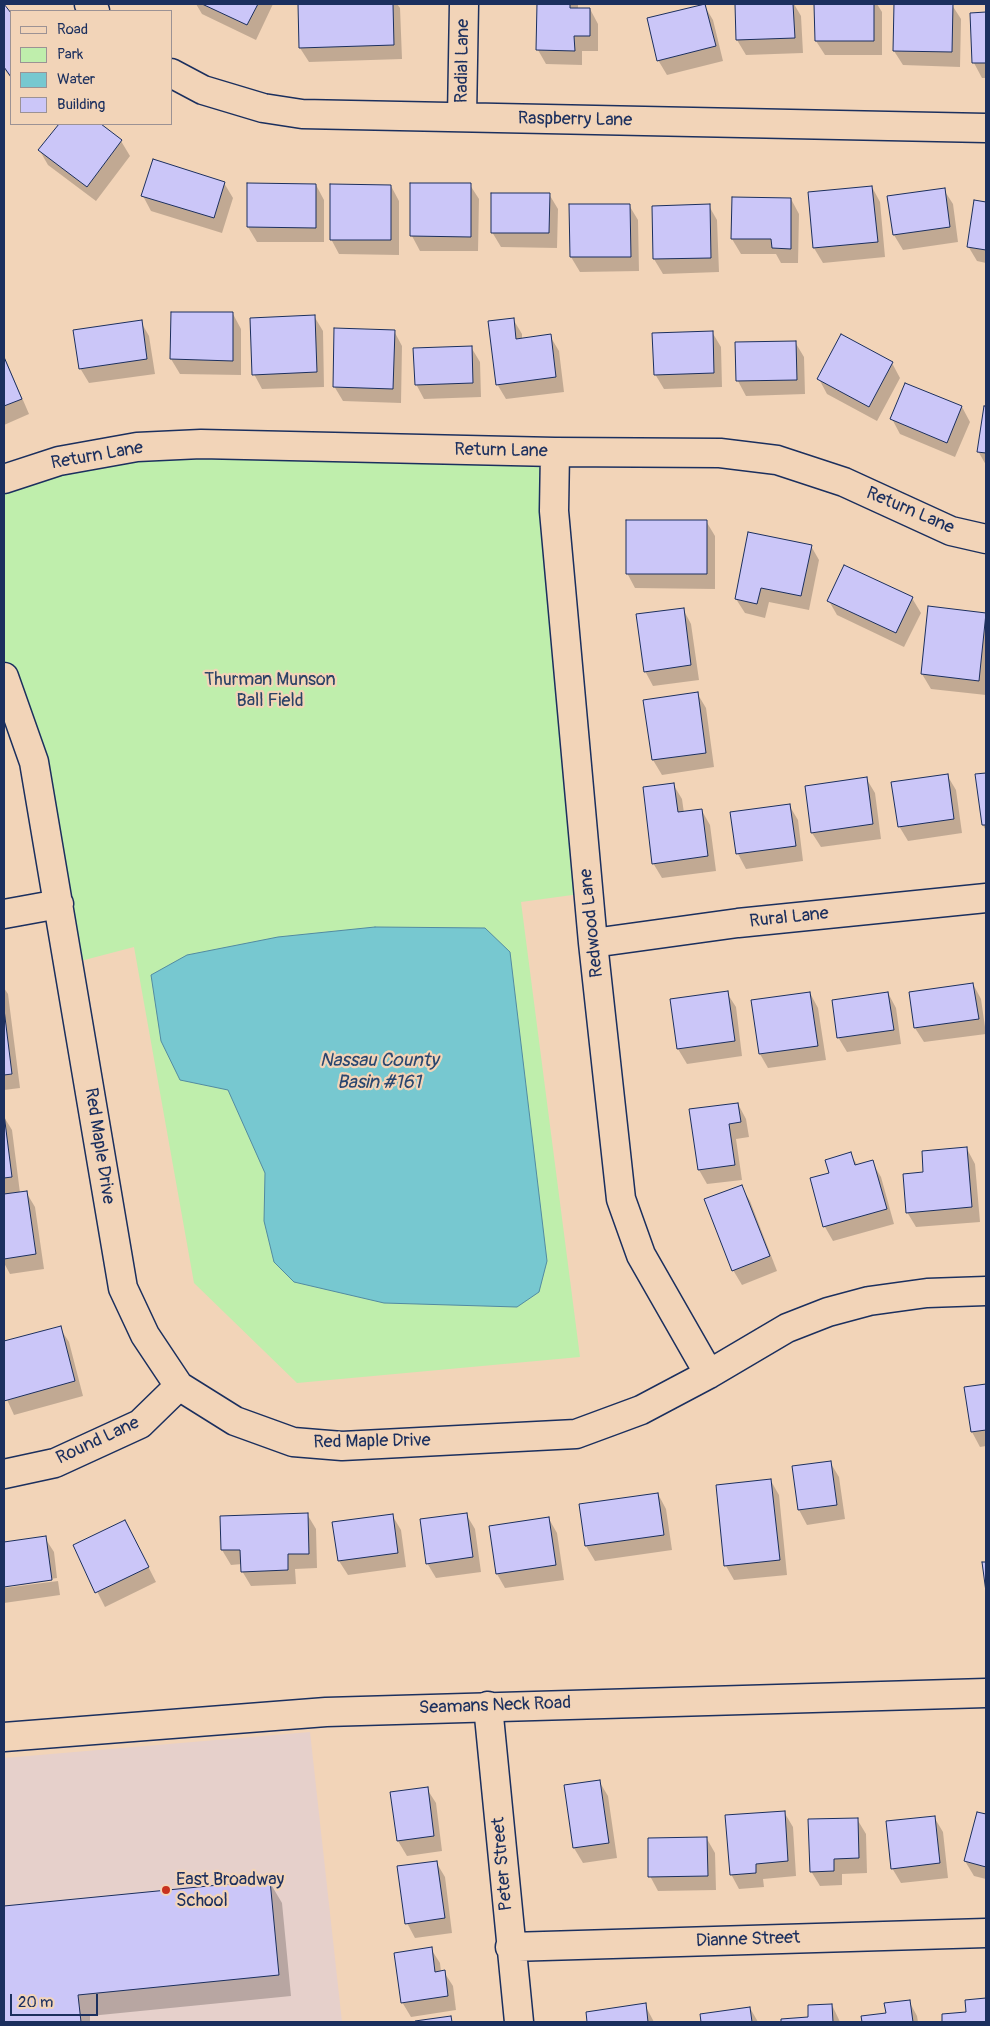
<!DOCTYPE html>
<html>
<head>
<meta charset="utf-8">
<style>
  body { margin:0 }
  #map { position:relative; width:990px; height:2026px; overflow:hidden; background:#f2d4b8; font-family:Pangolin,sans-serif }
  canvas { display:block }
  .frame { position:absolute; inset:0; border:5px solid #1b2f5e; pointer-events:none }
  .legend { position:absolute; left:10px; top:10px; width:162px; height:115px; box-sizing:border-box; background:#f2d4b8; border:1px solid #9c9294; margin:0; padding:6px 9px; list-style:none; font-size:15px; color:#1b2f5e }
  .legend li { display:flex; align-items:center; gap:10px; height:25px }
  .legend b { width:25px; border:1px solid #9c9294 }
  .scale { position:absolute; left:10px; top:1994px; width:88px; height:22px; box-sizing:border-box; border:2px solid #1b2f5e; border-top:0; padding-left:6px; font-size:15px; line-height:18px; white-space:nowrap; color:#1b2f5e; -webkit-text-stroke:4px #f2d4b8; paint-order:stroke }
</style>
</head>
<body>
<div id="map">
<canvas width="990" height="2026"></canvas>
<div class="frame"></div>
<ul class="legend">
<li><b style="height:6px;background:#f2d4b8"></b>Road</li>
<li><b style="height:14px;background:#bfeeac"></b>Park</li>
<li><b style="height:14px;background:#77c8d0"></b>Water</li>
<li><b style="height:14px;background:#cbc6f8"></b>Building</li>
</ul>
<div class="scale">20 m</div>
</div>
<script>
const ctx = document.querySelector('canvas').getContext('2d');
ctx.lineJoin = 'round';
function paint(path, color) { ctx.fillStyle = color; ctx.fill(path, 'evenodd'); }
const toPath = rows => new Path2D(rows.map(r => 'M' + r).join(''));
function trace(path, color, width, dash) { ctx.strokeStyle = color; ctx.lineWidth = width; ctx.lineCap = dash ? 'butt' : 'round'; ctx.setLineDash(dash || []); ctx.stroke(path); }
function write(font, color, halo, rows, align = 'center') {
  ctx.font = font + ' Pangolin,sans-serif'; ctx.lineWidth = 4.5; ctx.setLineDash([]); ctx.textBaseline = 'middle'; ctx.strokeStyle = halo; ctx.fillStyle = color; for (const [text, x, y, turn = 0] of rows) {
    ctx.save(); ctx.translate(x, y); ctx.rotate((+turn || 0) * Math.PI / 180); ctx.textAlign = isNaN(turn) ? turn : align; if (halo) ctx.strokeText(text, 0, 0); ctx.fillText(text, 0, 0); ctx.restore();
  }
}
paint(toPath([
  [310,1732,342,2022,4,2022,4,1758]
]), '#e6d0cb');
paint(toPath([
  [136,454,550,457,587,893,521,902,580,1357,297,1383,194,1283,134,947,73,963,37,754,4,661,4,486]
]), '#bfeeac');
const water = toPath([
  [375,927,485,928,510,952,547,1261,539,1292,517,1307,384,1303,294,1282,274,1262,264,1221,265,1173,228,1090,180,1080,161,1041,151,975,187,955,278,937,375,927]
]);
paint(water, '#77c8d0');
trace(water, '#528ba2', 1);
paint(toPath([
  [196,4,273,4,256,40,202,14],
  [299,4,397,4,400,8,402,59,309,62,300,48],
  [538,4,578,4,578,9,590,9,598,24,598,51,582,51,582,65,546,64,538,50],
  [736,4,794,4,801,16,803,53,746,55,737,40],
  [816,4,877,4,882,12,882,55,825,55,816,41],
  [895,4,952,5,961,19,960,67,903,65,894,51],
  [4,5,11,15,11,78,4,69],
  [704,5,713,20,723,61,667,75,658,60],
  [986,13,986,78,982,78,974,63,971,14],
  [60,124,98,124,121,141,130,156,96,201,48,165,40,151],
  [224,183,233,198,222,233,151,211,143,196],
  [316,185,324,200,324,242,257,242,248,227],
  [470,185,479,199,478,251,420,251,412,236],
  [391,186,399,201,399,255,339,254,331,239],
  [872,187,880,202,885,257,823,263,814,248,809,193],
  [944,190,953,204,958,242,903,250,894,235,889,197],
  [549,194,558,209,557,248,501,247,492,232],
  [791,199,799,214,798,263,781,263,776,254,741,254,732,239],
  [976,202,986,203,986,263,977,261,968,246],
  [570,205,629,205,638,220,639,271,580,272,571,257],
  [709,206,717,220,719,272,663,274,654,259,653,207],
  [233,314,241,329,241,375,180,374,171,359],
  [314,316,323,331,324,387,262,389,254,374],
  [513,319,522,334,522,339,550,336,559,351,564,392,506,399,497,384],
  [141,322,149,336,155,374,89,383,80,368],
  [394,331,402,346,401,403,343,401,334,386],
  [712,332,721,347,722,387,664,389,655,374],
  [795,342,804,357,805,394,746,396,738,381,737,344],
  [471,347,480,362,481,397,424,399,416,384],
  [4,356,29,414,4,425],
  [892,363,900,378,877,421,827,394,819,379],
  [906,384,962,407,970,422,955,457,900,434,892,419],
  [985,407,986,408,986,465,978,451],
  [706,521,715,536,715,589,635,588,627,573],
  [811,546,819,560,809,610,769,602,765,618,745,613,736,599],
  [912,598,921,613,904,647,837,615,829,601],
  [929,608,986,614,986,695,931,689,922,674],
  [683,609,691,624,699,680,653,686,645,671],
  [697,693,706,708,714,767,662,775,653,760,645,701],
  [986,774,986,831,983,825,976,775],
  [947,775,956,790,962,833,908,841,899,826],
  [866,778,875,793,881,839,821,847,812,833],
  [673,784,682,799,684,813,702,811,710,825,716,871,662,878,653,863],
  [789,805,798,820,803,861,746,869,738,854,732,813],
  [973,984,981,999,986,1034,924,1042,915,1028],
  [4,988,8,994,20,1088,4,1090],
  [727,993,736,1007,742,1056,687,1064,678,1049,672,1000],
  [810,993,818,1008,826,1060,768,1068,760,1054],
  [888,993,896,1008,901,1044,847,1052,838,1037],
  [738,1104,746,1119,749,1137,736,1139,742,1180,707,1184,699,1170],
  [4,1117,12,1130,20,1193,26,1192,35,1207,44,1269,10,1274,4,1263],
  [967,1149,975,1164,980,1222,916,1227,907,1212,925,1173],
  [850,1154,858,1166,872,1162,881,1177,894,1224,833,1241,825,1227,811,1179,830,1173],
  [741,1186,750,1201,777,1271,742,1285,733,1270],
  [60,1328,69,1342,83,1396,14,1415,4,1393,4,1343],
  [986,1385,986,1446,980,1447,972,1432,966,1388],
  [830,1462,839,1477,845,1519,807,1525,799,1510],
  [771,1481,779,1495,787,1575,734,1580,726,1566],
  [658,1494,666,1509,672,1550,595,1561,586,1546,581,1505],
  [307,1514,316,1529,317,1568,295,1569,296,1584,251,1586,242,1571,242,1564,231,1565,222,1550,221,1517],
  [466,1514,475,1529,481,1572,436,1578,427,1563],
  [392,1515,401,1530,406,1567,348,1575,339,1561],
  [549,1519,557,1533,564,1580,505,1588,497,1574],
  [125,1521,156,1582,105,1607,74,1546],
  [45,1538,54,1552,57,1578,4,1586,4,1543],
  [58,1581,60,1595,4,1603,4,1588],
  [599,1781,608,1796,617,1858,583,1863,574,1848,565,1786],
  [427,1789,436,1803,442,1851,407,1856,398,1841],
  [784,1812,793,1827,796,1876,763,1879,764,1887,739,1889,731,1874],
  [977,1813,986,1816,986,1879,974,1876,965,1861],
  [934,1817,943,1832,948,1878,901,1883,892,1868],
  [857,1819,866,1834,867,1873,842,1874,842,1885,820,1886,811,1871],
  [707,1839,715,1853,716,1890,658,1891,650,1876],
  [436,1862,445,1877,452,1933,415,1938,407,1923],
  [269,1881,282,1903,291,1996,90,2016,90,2022,4,2022,4,1907],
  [431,1949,440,1963,441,1972,444,1972,453,1986,456,2010,411,2017,402,2002],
  [986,2000,986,2022,944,2022,943,2015,967,2014,966,2001],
  [909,2001,917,2016,918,2022,863,2022,862,2017,887,2014],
  [645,2005,654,2022,588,2022,587,2013],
  [832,2005,840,2022,782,2022,782,2020,810,2019],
  [750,2008,758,2022,702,2022,701,2015]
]), '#0003');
const building = toPath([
  [4,4,11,13,11,77,4,67,4,4],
  [202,4,258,4,247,25,202,4],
  [298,4,393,4,394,45,299,48,298,4],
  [537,4,570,4,570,8,590,8,590,36,574,36,575,51,536,50,537,4],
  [705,4,716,46,657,61,647,18,705,4],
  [735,4,793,4,795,38,736,40,735,4],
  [814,4,874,4,874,41,815,41,814,4],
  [894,4,953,4,952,52,893,51,894,4],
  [986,12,986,63,972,63,970,13,986,12],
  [59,124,101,124,122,140,87,187,38,150,59,124],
  [153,159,225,182,214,218,141,196,153,159],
  [247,183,316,184,316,228,247,227,247,183],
  [410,183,471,183,471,237,410,236,410,183],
  [330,184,391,185,391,240,330,240,330,184],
  [872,186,878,242,813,248,808,192,872,186],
  [945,188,950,227,893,235,887,196,945,188],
  [491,193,550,193,549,233,491,233,491,193],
  [732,197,791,198,791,249,772,248,771,239,731,239,732,197],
  [974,200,986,202,986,250,967,247,974,200],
  [569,204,630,204,631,257,570,257,569,204],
  [710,204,711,258,653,259,652,206,710,204],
  [171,312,233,312,233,361,170,359,171,312],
  [315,315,317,372,252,375,250,318,315,315],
  [514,318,516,339,551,334,556,377,496,385,488,321,514,318],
  [142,320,147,359,79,369,73,330,142,320],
  [334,328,395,330,393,389,333,387,334,328],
  [713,331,714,373,654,375,652,333,713,331],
  [841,334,893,362,869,407,817,379,841,334],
  [796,341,797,380,736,381,735,342,796,341],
  [472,346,473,383,415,385,413,348,472,346],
  [4,357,22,399,4,406,4,357],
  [905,383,962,406,947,443,890,419,905,383],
  [984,406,986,406,986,453,977,452,984,406],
  [626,520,707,520,707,574,626,574,626,520],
  [748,532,812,545,801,596,761,588,757,604,735,599,748,532],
  [844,565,913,597,896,633,827,601,844,565],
  [928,606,986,613,979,681,921,674,928,606],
  [684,608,691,665,644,672,636,614,684,608],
  [698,692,706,753,652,760,643,700,698,692],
  [986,773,986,825,982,825,975,774,986,773],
  [948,774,954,819,898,827,891,782,948,774],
  [867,777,873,824,811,833,805,786,867,777],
  [674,783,678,812,702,809,708,856,652,864,643,787,674,783],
  [790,804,796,846,736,854,730,812,790,804],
  [973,983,979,1019,914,1028,909,992,973,983],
  [728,991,735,1041,677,1049,670,999,728,991],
  [810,992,818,1046,759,1054,751,1000,810,992],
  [888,992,894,1030,837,1038,832,1000,888,992],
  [4,1009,12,1074,4,1075,4,1009],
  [738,1103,741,1122,729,1124,735,1165,698,1170,689,1109,738,1103],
  [4,1114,12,1177,4,1178,4,1114],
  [967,1147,972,1207,906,1213,903,1174,923,1172,922,1151,967,1147],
  [851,1152,855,1165,873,1160,887,1209,823,1227,810,1178,829,1173,825,1160,851,1152],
  [742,1185,770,1256,732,1271,704,1199,742,1185],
  [27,1191,36,1254,4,1259,4,1194,27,1191],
  [61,1326,75,1381,4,1401,4,1341,61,1326],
  [986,1384,986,1430,971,1432,964,1387,986,1384],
  [831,1461,837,1505,798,1510,792,1466,831,1461],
  [771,1479,780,1560,724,1566,716,1485,771,1479],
  [658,1493,664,1535,585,1546,579,1504,658,1493],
  [308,1513,309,1554,288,1554,288,1570,241,1572,240,1550,221,1550,220,1516,308,1513],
  [467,1513,473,1557,426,1564,420,1519,467,1513],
  [393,1514,398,1553,338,1561,332,1522,393,1514],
  [549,1517,556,1565,496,1574,489,1526,549,1517],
  [125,1520,149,1567,95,1593,73,1545,125,1520],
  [46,1536,52,1580,4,1587,4,1542,46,1536],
  [982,1562,986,1562,986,1592,982,1562],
  [600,1780,609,1843,573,1848,564,1785,600,1780],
  [428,1787,434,1836,397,1841,390,1792,428,1787],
  [785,1811,788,1861,756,1864,756,1873,730,1875,725,1815,785,1811],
  [977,1812,986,1814,986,1867,964,1861,977,1812],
  [935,1816,940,1863,891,1869,886,1821,935,1816],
  [858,1818,859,1858,834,1859,834,1871,810,1872,808,1819,858,1818],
  [707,1837,708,1876,648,1877,648,1838,707,1837],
  [437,1861,445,1918,405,1924,397,1866,437,1861],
  [270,1880,279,1975,78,1995,81,2022,4,2022,4,1906,270,1880],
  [432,1947,435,1972,445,1970,448,1996,401,2003,394,1953,432,1947],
  [986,1998,986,2022,942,2022,942,2014,966,2012,965,2000,986,1998],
  [910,2000,913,2022,862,2022,861,2016,886,2013,884,2003,910,2000],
  [646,2003,648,2022,587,2022,586,2012,646,2003],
  [832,2004,833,2022,781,2022,781,2019,808,2017,808,2005,832,2004],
  [750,2007,752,2022,701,2022,700,2014,750,2007],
  [451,2016,452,2022,415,2022,415,2021,451,2016]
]);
paint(building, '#cbc6f8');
trace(building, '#1b2f5e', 1);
const street = toPath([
  [89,4,95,11],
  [171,73,203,90,263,108,302,114,986,128],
  [462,117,464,4],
  [555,452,554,511,593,943,621,1199,641,1255,709,1374],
  [4,479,59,461,137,447,201,444,555,452,720,453,777,460,844,482,951,531,986,539],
  [4,677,34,762,123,1288,145,1335,179,1386,235,1421,293,1442,342,1446,576,1434,641,1410,709,1374,787,1328,828,1312,869,1301,927,1293,986,1291],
  [4,914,59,904],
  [593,943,738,923,986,898],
  [4,1474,55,1463,140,1424,179,1386],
  [488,1706,519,2022],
  [510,1947,986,1933]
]);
const secondary = toPath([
  [4,1737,326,1712,986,1693]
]);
trace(street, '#1b2f5e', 31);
trace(secondary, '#1b2f5e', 31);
trace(street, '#f2d4b8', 28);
trace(secondary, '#f2d4b8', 28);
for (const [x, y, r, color] of [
  [166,1890,5,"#c8321e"]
]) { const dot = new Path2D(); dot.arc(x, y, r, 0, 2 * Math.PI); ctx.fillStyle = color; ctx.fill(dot); trace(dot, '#f2d4b8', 2); }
write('18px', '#1b2f5e', '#f2d4b8', [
  ["Radial Lane",463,61,-89],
  ["Raspberry Lane",575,120,1],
  ["Return Lane",501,451,1],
  ["Return Lane",97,456,-10],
  ["Return Lane",910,511,23],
  ["Rural Lane",789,918,-6],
  ["Redwood Lane",592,923,-96],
  ["Red Maple Drive",99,1146,81],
  ["Round Lane",98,1441,-25],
  ["Red Maple Drive",372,1442,-1],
  ["Seamans Neck Road",495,1706,-2],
  ["Peter Street",503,1864,-95],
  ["Dianne Street",748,1940,-2]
]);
write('18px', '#2b4266', '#f2d4b8', [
  ["Thurman Munson",270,680],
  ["Ball Field",270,701]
]);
write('18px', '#1b2f5e', '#f2d4b8', [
  ["East Broadway",176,1880],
  ["School",176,1901]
], 'left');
write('italic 19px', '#29466f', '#f2d4b8', [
  ["Nassau County",379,1061],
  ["Basin #161",379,1083]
]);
</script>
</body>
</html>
